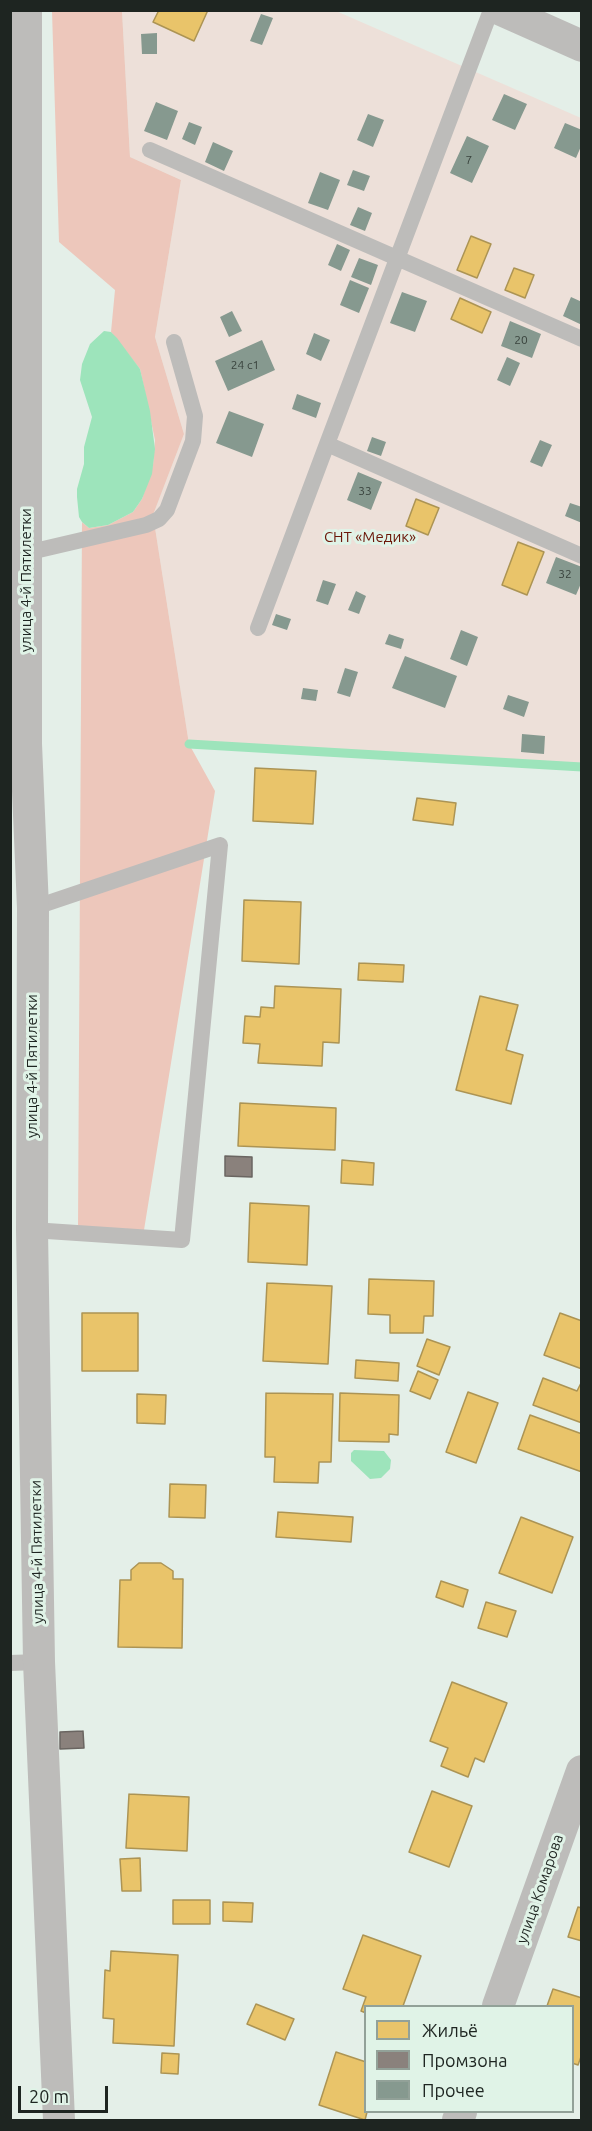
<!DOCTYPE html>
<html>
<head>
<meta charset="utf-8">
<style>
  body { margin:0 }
  #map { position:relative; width:592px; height:2131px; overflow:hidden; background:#e4efe8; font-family:Ubuntu,sans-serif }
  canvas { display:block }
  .frame { position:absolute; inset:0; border:12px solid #1e2521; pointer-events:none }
  .legend { position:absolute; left:364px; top:2005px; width:210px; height:108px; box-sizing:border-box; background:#e0f3e7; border:2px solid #92a198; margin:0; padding:8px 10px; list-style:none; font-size:18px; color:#1e2521 }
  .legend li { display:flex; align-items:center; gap:12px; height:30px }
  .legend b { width:30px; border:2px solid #92a198 }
  .scale { position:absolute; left:18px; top:2086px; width:90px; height:27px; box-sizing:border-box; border:3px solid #1e2521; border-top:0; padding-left:8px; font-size:18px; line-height:21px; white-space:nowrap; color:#1e2521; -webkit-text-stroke:4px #e0f3e7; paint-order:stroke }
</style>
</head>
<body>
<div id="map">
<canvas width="592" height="2131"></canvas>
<div class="frame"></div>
<ul class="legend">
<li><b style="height:16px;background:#e9c46a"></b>Жильё</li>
<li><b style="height:16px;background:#8a817c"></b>Промзона</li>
<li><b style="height:16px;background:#86998f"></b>Прочее</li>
</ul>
<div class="scale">20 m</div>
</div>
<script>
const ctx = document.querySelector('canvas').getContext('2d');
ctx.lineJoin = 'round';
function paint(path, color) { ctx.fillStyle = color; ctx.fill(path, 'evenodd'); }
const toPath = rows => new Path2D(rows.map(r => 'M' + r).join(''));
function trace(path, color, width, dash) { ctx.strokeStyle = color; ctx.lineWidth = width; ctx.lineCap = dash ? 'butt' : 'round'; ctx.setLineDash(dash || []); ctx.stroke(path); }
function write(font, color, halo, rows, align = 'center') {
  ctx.font = font + ' Ubuntu,sans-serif'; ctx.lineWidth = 6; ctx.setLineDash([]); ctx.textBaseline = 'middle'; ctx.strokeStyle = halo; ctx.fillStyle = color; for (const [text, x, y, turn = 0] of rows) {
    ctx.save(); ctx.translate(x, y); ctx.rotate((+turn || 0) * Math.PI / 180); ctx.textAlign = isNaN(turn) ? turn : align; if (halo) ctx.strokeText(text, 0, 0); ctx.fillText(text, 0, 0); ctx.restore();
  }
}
paint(toPath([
  [122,11,336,11,581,118,581,767,189,744,153,515,184,434,155,337,181,180,130,157]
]), '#ede0d9');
paint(toPath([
  [52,11,122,11,130,157,181,180,155,337,184,434,153,515,189,744,215,791,144,1230,78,1226,82,522,89,528,108,525,133,512,142,499,153,465,155,440,140,369,111,332,115,290,59,242]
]), '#edc7bb');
paint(toPath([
  [104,331,111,332,117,338,140,369,150,411,155,449,152,474,142,499,133,512,108,525,89,528,82,522,79,517,77,497,77,489,84,464,84,447,92,417,80,380,82,364,90,344],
  [354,1450,384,1451,391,1460,390,1469,381,1478,370,1479,351,1461,351,1453]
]), '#9de4bb');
const homes = toPath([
  [159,10,208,10,194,41,153,22,159,10],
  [471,236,491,244,477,278,457,270,471,236],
  [514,268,534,275,525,298,505,290,514,268],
  [460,298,491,312,482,333,451,319,460,298],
  [416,499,439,508,428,535,406,526,416,499],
  [518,542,544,552,527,595,502,585,518,542],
  [255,768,316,771,313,824,253,821,255,768],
  [417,798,456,803,453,825,413,820,417,798],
  [244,900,301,902,299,964,242,961,244,900],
  [359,963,404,965,403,982,358,980,359,963],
  [275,986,341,989,339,1043,323,1042,322,1066,258,1063,260,1044,243,1043,245,1016,260,1017,261,1007,274,1008,275,986],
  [480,996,518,1005,506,1050,523,1055,511,1104,456,1090,480,996],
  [240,1103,336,1108,335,1150,238,1146,240,1103],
  [342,1160,374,1163,373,1185,341,1183,342,1160],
  [250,1203,309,1206,307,1265,248,1262,250,1203],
  [369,1279,434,1281,433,1316,424,1316,423,1333,390,1333,390,1315,368,1314,369,1279],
  [267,1283,332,1286,328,1364,263,1361,267,1283],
  [82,1313,138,1313,138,1371,82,1371,82,1313],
  [560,1313,582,1321,582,1369,544,1355,560,1313],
  [427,1339,450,1347,439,1375,417,1366,427,1339],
  [356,1360,399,1363,398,1381,355,1378,356,1360],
  [418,1371,438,1380,430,1399,410,1391,418,1371],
  [543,1378,577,1391,582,1381,582,1423,533,1405,543,1378],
  [468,1392,498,1403,476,1463,446,1452,468,1392],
  [266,1393,333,1394,331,1462,319,1462,318,1483,274,1482,275,1457,265,1457,266,1393],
  [340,1393,399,1395,398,1435,389,1434,389,1442,339,1441,340,1393],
  [137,1394,166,1395,165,1424,137,1423,137,1394],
  [530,1415,582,1434,582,1472,518,1449,530,1415],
  [170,1484,206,1485,205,1518,169,1517,170,1484],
  [278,1512,353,1517,351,1542,276,1537,278,1512],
  [521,1517,573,1537,552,1593,499,1573,521,1517],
  [139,1563,161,1563,173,1571,173,1579,183,1579,182,1648,118,1647,120,1580,131,1580,131,1570,139,1563],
  [441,1581,468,1590,463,1607,436,1597,441,1581],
  [486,1602,516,1611,507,1637,478,1628,486,1602],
  [452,1682,507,1703,484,1762,475,1758,468,1777,441,1766,448,1748,430,1741,452,1682],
  [432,1791,472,1806,449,1867,409,1852,432,1791],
  [129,1794,189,1797,187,1851,126,1848,129,1794],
  [140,1858,141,1891,122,1891,120,1859,140,1858],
  [173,1900,210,1900,210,1924,173,1924,173,1900],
  [223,1902,253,1903,252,1922,223,1921,223,1902],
  [578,1907,582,1908,582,1941,568,1937,578,1907],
  [363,1935,421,1956,403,2006,366,2006,366,2013,361,2011,366,1997,343,1989,363,1935],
  [111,1951,178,1955,174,2046,113,2043,114,2019,103,2018,105,1970,110,1971,111,1951],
  [553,1989,582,1998,582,2054,578,2065,572,2063,572,2006,547,2006,553,1989],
  [256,2004,294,2019,285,2040,247,2024,256,2004],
  [336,2052,366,2062,366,2112,367,2112,365,2120,319,2105,336,2052],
  [162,2053,179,2054,178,2074,161,2073,162,2053]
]);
paint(homes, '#e9c46a');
trace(homes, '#ac9454', 1.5);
const industry = toPath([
  [225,1156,252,1157,252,1177,225,1176,225,1156],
  [83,1731,84,1748,60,1749,60,1732,83,1731]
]);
paint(industry, '#8a817c');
trace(industry, '#6a6561', 1.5);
trace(toPath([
  [189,744,582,767]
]), '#9de4bb', 9);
paint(toPath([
  [261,14,273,18,262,45,250,41],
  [157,33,157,54,142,54,141,34],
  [504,94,527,104,515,130,492,120],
  [156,102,178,111,167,140,144,131],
  [368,114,384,120,373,147,357,140],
  [189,122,202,127,195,145,182,139],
  [565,123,582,130,582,144,576,158,554,148],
  [467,136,489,146,472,183,450,173],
  [213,142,233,151,224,171,205,162],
  [353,170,370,176,364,191,347,185],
  [320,172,340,180,328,210,308,203],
  [358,207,372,213,365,231,350,225],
  [337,244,350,250,341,271,328,265],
  [359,258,378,265,371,285,351,277],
  [350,280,369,288,359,313,340,305],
  [402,292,427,301,415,332,390,323],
  [571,297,582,302,582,325,563,316],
  [232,311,242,331,229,337,220,317],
  [510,321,541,334,532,358,501,346],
  [314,333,330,340,321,361,306,354],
  [262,340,275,370,228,391,215,361],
  [507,357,520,363,510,386,497,380],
  [297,394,321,403,316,418,292,409],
  [229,411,264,424,252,457,216,443],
  [372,437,386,442,381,456,367,451],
  [540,440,552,445,542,467,530,462],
  [358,472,382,482,371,510,347,500],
  [570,503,582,507,582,523,565,516],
  [556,557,582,567,582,581,576,595,546,583],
  [323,580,336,584,328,605,316,601],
  [356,591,366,596,359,614,348,610],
  [276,614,291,619,287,630,272,625],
  [461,630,478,637,467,666,450,659],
  [389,634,404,639,401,649,385,644],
  [405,656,457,676,445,708,392,688],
  [345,668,358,672,350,697,337,693],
  [303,688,318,690,316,701,301,699],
  [508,695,529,702,524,717,503,709],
  [522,734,545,736,544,754,521,752]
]), '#86998f');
trace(toPath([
  [491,10,327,444,582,556],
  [150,150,582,339],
  [26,553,146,525,159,519,167,510,193,441,195,416,174,342],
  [258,628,327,444],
  [32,1230,182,1240,220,845,33,908],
  [10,1663,39,1662]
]), '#bdbcba', 16);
trace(toPath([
  [26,10,26,744,33,908,32,1230,39,1662,59,2120],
  [501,10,582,46],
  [498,2006,582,1771],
  [458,2120,461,2112]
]), '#bdbcba', 32);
write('12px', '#38423c', null, [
  ["7",469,160],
  ["20",521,340],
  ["24 с1",245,365],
  ["33",365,491],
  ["32",565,574]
]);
write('15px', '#6b1709', '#e0f3e7', [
  ["СНТ «Медик»",370,537]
]);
write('15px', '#1e2521', '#e0f3e7', [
  ["улица 4-й Пятилетки",26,580,-90],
  ["улица 4-й Пятилетки",32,1066,-90],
  ["улица 4-й Пятилетки",37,1552,-91],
  ["улица Комарова",540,1889,-71]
]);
</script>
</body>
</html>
